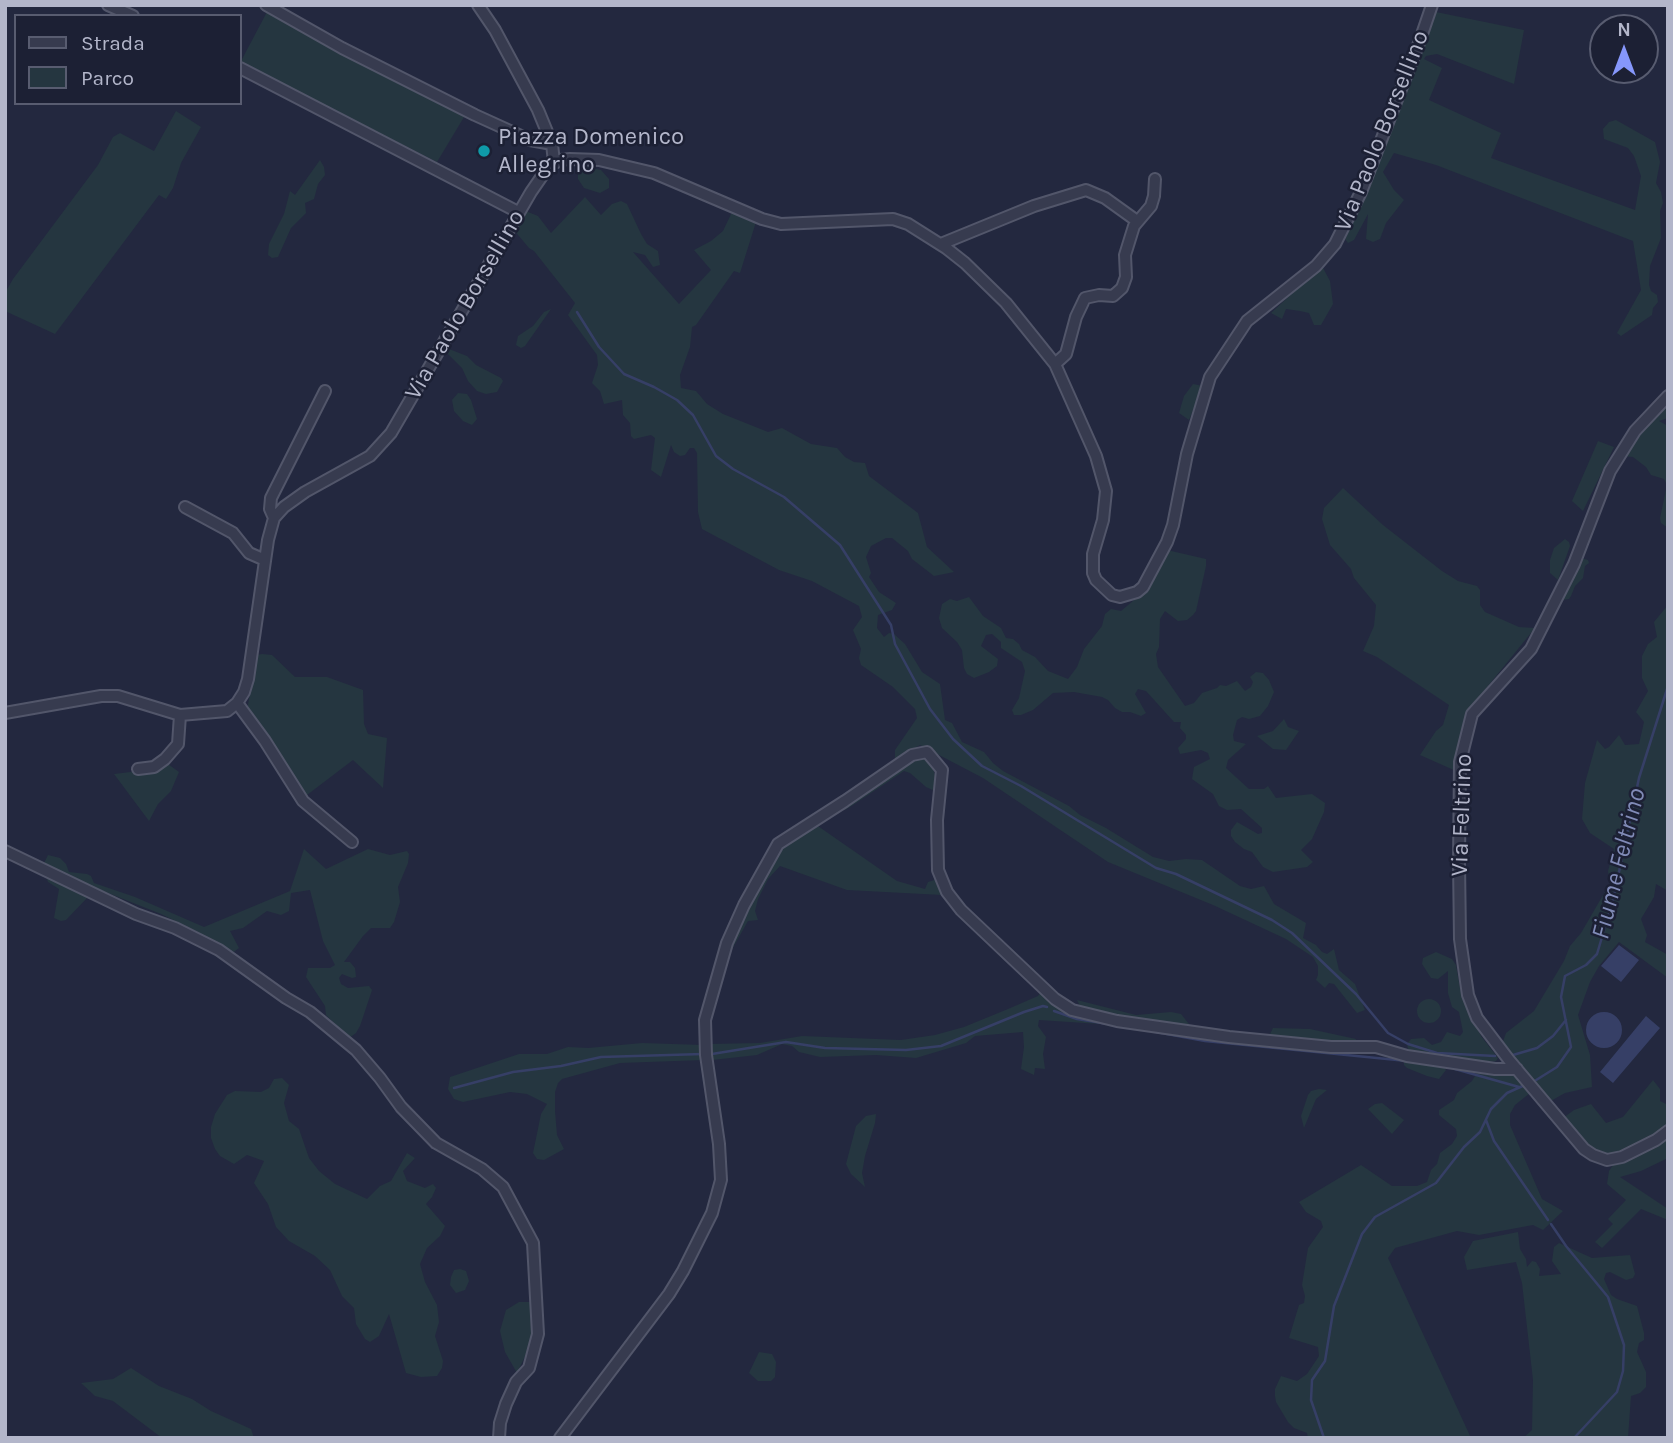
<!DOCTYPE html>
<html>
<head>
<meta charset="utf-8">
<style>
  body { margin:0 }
  #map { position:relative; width:1673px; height:1443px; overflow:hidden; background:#23283f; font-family:Karla,sans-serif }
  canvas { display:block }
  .frame { position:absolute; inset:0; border:7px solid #b3b6ca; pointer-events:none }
  .legend { position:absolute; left:14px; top:14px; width:228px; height:91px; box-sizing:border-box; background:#1c2034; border:2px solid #585c70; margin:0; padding:9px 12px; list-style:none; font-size:21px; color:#b3b6ca }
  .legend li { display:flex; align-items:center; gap:14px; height:35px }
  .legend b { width:35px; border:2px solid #585c70 }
  .north { position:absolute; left:1589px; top:14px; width:70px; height:70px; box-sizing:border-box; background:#1c2034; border:2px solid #585c70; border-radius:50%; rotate:0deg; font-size:19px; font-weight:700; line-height:28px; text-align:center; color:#b3b6ca }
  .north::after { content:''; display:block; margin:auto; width:24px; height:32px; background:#8697fc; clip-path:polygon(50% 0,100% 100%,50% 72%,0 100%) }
</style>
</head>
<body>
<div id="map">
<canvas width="1673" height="1443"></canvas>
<div class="frame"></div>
<ul class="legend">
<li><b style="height:9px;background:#373b4f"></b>Strada</li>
<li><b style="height:19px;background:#253640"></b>Parco</li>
</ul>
<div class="north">N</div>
</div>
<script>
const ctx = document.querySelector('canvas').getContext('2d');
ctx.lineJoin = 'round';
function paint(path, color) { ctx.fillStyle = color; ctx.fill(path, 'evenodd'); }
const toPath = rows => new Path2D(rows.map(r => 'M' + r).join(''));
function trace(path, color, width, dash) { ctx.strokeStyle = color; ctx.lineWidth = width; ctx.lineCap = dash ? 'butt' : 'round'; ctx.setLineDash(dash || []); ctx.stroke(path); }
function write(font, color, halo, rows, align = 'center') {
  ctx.font = font + ' Karla,sans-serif'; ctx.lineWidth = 5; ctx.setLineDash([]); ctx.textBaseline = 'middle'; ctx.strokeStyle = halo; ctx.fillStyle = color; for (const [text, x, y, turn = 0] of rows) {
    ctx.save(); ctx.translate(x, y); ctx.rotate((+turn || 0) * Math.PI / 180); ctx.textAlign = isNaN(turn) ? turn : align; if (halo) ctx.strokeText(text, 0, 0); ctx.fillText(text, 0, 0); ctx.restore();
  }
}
paint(toPath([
  [268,10,467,112,437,162,240,63],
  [1436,12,1524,30,1514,84,1437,54,1426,56,1424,59,1442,68,1429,100,1501,133,1491,158,1635,210,1641,176,1634,156,1628,148,1604,139,1603,129,1609,122,1616,120,1655,142,1660,162,1656,183,1661,192,1663,203,1660,211,1661,238,1650,266,1649,285,1651,291,1657,295,1658,302,1653,308,1652,315,1621,336,1617,333,1641,290,1633,241,1436,165,1394,153,1383,172,1394,190,1404,200,1386,223,1380,239,1373,242,1366,239,1368,214,1354,240,1348,243,1345,239,1361,206],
  [176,111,201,127,181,163,173,188,166,199,159,195,55,334,5,311,5,293,13,279,98,165,113,137,120,133,154,151],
  [320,160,324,167,325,175,318,184,314,199,305,203,306,213,291,228,278,257,272,258,268,255,269,244,284,214,290,191,295,195],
  [584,166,601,170,609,179,609,188,600,193,584,188,578,179,578,174,580,167],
  [585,197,601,215,612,204,621,201,627,204,641,234,647,244,658,251,660,265,653,267,645,255,633,252,679,304,711,270,694,250,711,241,723,231,732,212,756,222,740,273,734,271,696,325,692,327,690,347,680,375,681,388,696,391,707,404,723,414,768,432,782,428,811,444,837,448,845,457,854,462,865,463,869,476,918,513,927,547,954,572,934,576,912,559,908,551,892,538,886,538,871,546,866,557,871,573,869,577,879,592,896,603,892,610,878,615,877,628,884,637,889,633,894,634,905,644,922,672,940,684,945,720,952,723,962,742,984,752,993,763,1003,771,1069,806,1080,815,1106,828,1153,857,1169,861,1186,859,1202,860,1240,886,1251,889,1264,886,1274,904,1306,923,1303,938,1316,945,1322,952,1327,954,1334,949,1339,970,1355,984,1365,1010,1357,1013,1334,984,1329,983,1325,988,1316,980,1318,975,1318,966,1313,957,1286,939,1213,905,1108,862,983,778,920,745,895,760,895,750,917,718,915,709,893,687,861,665,859,658,861,649,853,630,862,617,859,606,812,581,779,570,702,529,698,512,697,453,694,448,690,448,685,455,680,456,674,452,671,445,661,477,651,470,655,438,651,435,634,439,631,436,630,423,623,415,622,400,604,404,600,391,592,383,598,365,597,355,568,315,575,303,534,251,529,248,513,229,523,210,538,216,551,233],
  [1322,266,1330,281,1333,304,1321,325,1314,325,1309,313,1300,311,1286,309,1282,319,1271,313],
  [551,309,525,346,521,348,516,345,518,336,533,326,544,312],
  [449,349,467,356,476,365,501,378,503,381,497,392,486,394,477,391,468,381,462,368,448,354],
  [1193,384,1203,386,1189,420,1179,413,1184,396],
  [458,393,467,394,471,400,477,419,472,425,463,421,454,411,452,400],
  [1668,400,1668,418,1659,421,1668,426,1668,528,1661,523,1660,518,1667,485,1664,479,1651,475,1646,467,1633,457,1622,456,1636,432],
  [1598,441,1614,447,1583,511,1572,501],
  [1343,488,1383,525,1442,571,1458,581,1477,586,1480,590,1480,605,1485,612,1519,627,1535,628,1475,702,1462,731,1456,771,1420,755,1436,731,1443,725,1449,705,1377,657,1363,651,1374,626,1376,605,1354,578,1351,569,1330,545,1322,519,1324,508],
  [1565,539,1569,542,1570,546,1558,580,1550,573,1550,560,1554,548],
  [1167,550,1206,559,1206,566,1196,611,1193,615,1187,620,1178,621,1165,611,1160,619,1159,647,1156,654,1158,667,1185,706,1194,703,1202,693,1217,688,1220,685,1226,686,1237,681,1245,691,1251,687,1253,682,1250,677,1256,672,1263,673,1269,680,1274,692,1268,706,1260,716,1249,719,1242,717,1237,720,1233,735,1234,741,1246,744,1228,760,1226,768,1249,789,1264,789,1268,786,1276,798,1312,794,1325,803,1324,812,1312,839,1301,850,1313,862,1307,867,1273,872,1263,867,1252,852,1244,849,1235,842,1231,836,1231,830,1237,822,1258,834,1262,833,1262,828,1241,809,1227,810,1219,806,1213,794,1192,779,1194,767,1210,759,1208,753,1201,750,1180,754,1178,748,1186,739,1186,735,1180,728,1181,722,1174,722,1146,691,1138,689,1135,694,1146,713,1141,716,1130,712,1122,712,1115,708,1108,700,1102,697,1074,692,1053,693,1033,710,1021,715,1014,715,1012,710,1019,698,1025,671,1022,662,1001,648,1001,642,992,634,986,635,981,646,998,659,997,666,989,672,974,678,967,674,964,668,962,650,957,642,942,628,939,618,942,604,950,599,957,601,969,597,983,616,1001,628,1006,638,1013,639,1019,644,1022,650,1035,657,1048,671,1068,679,1077,667,1084,649,1102,626,1105,614,1111,609,1121,611,1146,590],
  [1578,557,1588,560,1589,563,1585,566,1583,578,1575,586,1571,596,1569,599,1562,600,1560,598],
  [1668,605,1668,891,1656,884,1654,897,1641,919,1647,935,1645,942,1668,955,1668,978,1619,942,1599,966,1590,982,1578,1015,1590,1055,1592,1087,1565,1093,1549,1102,1502,1044,1506,1033,1534,1011,1564,961,1570,946,1581,933,1610,883,1608,871,1614,849,1590,833,1582,819,1585,783,1597,740,1605,749,1609,747,1619,735,1625,745,1639,744,1644,722,1636,712,1648,691,1642,678,1642,656,1648,644,1657,637,1654,622],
  [262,654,272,655,295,677,327,677,363,690,364,724,368,734,387,738,383,788,353,760,307,795,302,793,247,710,257,655],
  [1284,719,1288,727,1299,731,1286,750,1273,749,1257,736,1273,731],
  [923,758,932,765,935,775,937,789,935,791,926,787,910,773,904,771,853,805,845,810,841,807,905,764],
  [168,764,179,772,171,791,158,804,149,821,114,774,155,769],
  [815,824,897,881,925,889,928,882,938,879,943,891,942,895,847,890,780,866,768,879,758,899,755,911,758,920,748,921,718,974,751,902,782,846],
  [304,849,326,869,368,849,390,855,407,851,409,854,408,863,398,887,400,902,394,922,390,928,371,928,363,936,344,962,350,962,355,968,356,977,352,978,342,974,339,978,341,984,348,988,369,986,372,990,360,1026,356,1033,349,1038,326,1015,325,1006,306,977,308,968,330,968,335,965,323,941,310,890,291,893,289,911,281,915,267,911,243,928,230,931,239,948,231,954,198,932,161,914,93,887,88,889,43,865,48,855,60,858,66,864,69,872,87,874,91,876,94,883,135,897,204,927,290,891],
  [45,874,88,897,66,920,61,921,54,918,59,889,48,882],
  [1436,952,1452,959,1456,965,1460,988,1468,1009,1481,1036,1498,1058,1496,1061,1490,1062,1412,1052,1408,1049,1407,1044,1411,1039,1424,1038,1432,1045,1441,1042,1447,1032,1460,1036,1463,1032,1459,1012,1452,1007,1448,993,1448,971,1438,979,1431,978,1422,964,1423,958],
  [1042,990,1115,1025,1039,1020,1038,1026,1046,1037,1043,1054,1045,1069,1035,1068,1034,1075,1021,1069,1024,1047,1023,1032,975,1036,966,1043,916,1058,876,1055,820,1057,799,1052,792,1046,782,1044,757,1055,712,1060,710,1044,760,1043,802,1036,901,1040,935,1035,964,1027,1008,1009,1038,996],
  '1417 1011a12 12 0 1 1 24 0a12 12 0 1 1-24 0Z',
  [1077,1000,1136,1015,1171,1012,1181,1014,1193,1029,1088,1009,1080,1006],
  [1273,1028,1310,1029,1356,1039,1355,1043,1350,1045,1268,1038],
  [642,1043,703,1045,704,1060,620,1063,562,1079,558,1083,555,1092,555,1111,557,1135,564,1149,544,1160,537,1159,533,1153,541,1114,547,1104,527,1094,510,1092,463,1102,454,1099,448,1089,450,1077,519,1054,547,1054,568,1047,588,1048],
  [1404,1058,1443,1066,1446,1070,1439,1079,1427,1076,1407,1068,1404,1065],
  [1478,1071,1514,1076,1530,1093,1515,1105,1510,1114,1510,1125,1542,1199,1563,1211,1543,1230,1533,1225,1479,1235,1457,1231,1395,1248,1388,1258,1471,1438,1308,1438,1307,1433,1294,1428,1288,1422,1276,1402,1275,1396,1275,1389,1281,1376,1297,1381,1307,1374,1319,1356,1318,1347,1289,1338,1299,1305,1304,1303,1305,1296,1302,1285,1308,1248,1323,1227,1321,1221,1306,1212,1299,1202,1361,1165,1392,1186,1417,1186,1427,1182,1431,1170,1437,1164,1440,1153,1452,1144,1457,1136,1456,1129,1439,1115,1439,1110,1454,1100,1457,1093,1472,1081],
  [282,1078,289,1085,284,1103,289,1121,299,1129,309,1158,319,1171,335,1184,367,1199,380,1186,391,1181,407,1153,415,1158,403,1171,407,1181,425,1188,433,1184,436,1188,432,1197,426,1204,445,1226,440,1236,427,1248,420,1264,425,1282,437,1305,439,1322,435,1336,443,1361,442,1368,437,1376,421,1377,406,1373,389,1314,379,1336,370,1342,365,1339,356,1324,354,1308,342,1296,330,1270,315,1256,289,1241,276,1227,268,1204,254,1183,264,1161,247,1155,234,1164,220,1156,215,1149,211,1138,211,1127,215,1114,227,1095,235,1091,261,1092,269,1088,274,1079],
  [1653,1080,1660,1089,1660,1101,1668,1105,1668,1128,1625,1153,1609,1156,1589,1146,1563,1118,1574,1110,1591,1104,1606,1123,1623,1117],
  [1319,1089,1327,1090,1316,1099,1304,1128,1301,1116,1308,1095,1311,1091],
  [1382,1103,1404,1120,1392,1134,1368,1109,1375,1104],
  [876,1114,875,1123,865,1156,862,1173,865,1187,851,1174,846,1164,856,1126,866,1116],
  [1668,1137,1668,1158,1641,1171,1620,1177,1668,1209,1668,1220,1641,1209,1602,1248,1595,1242,1613,1224,1608,1219,1626,1200,1607,1184,1609,1171,1613,1165],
  [1518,1232,1520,1249,1526,1259,1527,1267,1532,1261,1536,1262,1540,1269,1539,1276,1561,1274,1552,1261,1554,1247,1559,1243,1592,1258,1630,1255,1635,1274,1633,1278,1626,1280,1610,1272,1606,1273,1604,1279,1611,1295,1617,1299,1637,1306,1644,1333,1644,1340,1639,1343,1637,1352,1646,1372,1646,1387,1640,1393,1631,1396,1628,1438,1523,1438,1532,1430,1533,1380,1522,1283,1516,1262,1467,1270,1464,1257,1473,1241],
  [460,1269,466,1271,469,1281,465,1290,456,1293,450,1285,451,1277,454,1270],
  [519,1302,534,1302,531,1344,517,1373,505,1352,500,1331,506,1310],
  [759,1352,772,1354,776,1362,775,1377,771,1381,758,1381,749,1373],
  [131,1368,159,1386,192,1399,211,1411,251,1429,254,1438,162,1438,113,1401,95,1396,81,1383,113,1379]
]), '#253640');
paint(toPath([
  [1619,945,1639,960,1621,982,1601,966],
  '1586 1030a18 18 0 1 1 36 0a18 18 0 1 1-36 0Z',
  [1646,1016,1660,1028,1613,1083,1600,1072]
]), '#363f66');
trace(toPath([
  [577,312,599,347,624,374,654,387,677,400,693,415,716,456,733,469,784,497,840,545,891,625,895,644,930,709,953,739,982,766,1021,786,1156,868,1176,874,1272,920,1292,933,1356,994,1388,1033,1408,1044,1437,1053,1495,1056],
  [1054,1011,1077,1019,1108,1024],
  [1156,1032,1205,1041,1407,1061],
  [712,1054,786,1042,825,1048,906,1050,941,1046,1024,1012,1043,1006,1047,1007],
  [1513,1055,1537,1048,1553,1036,1566,1020],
  [1455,1069,1519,1087],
  [1533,1082,1557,1067,1571,1047,1561,997,1565,976,1586,965,1597,954,1613,900,1639,778,1668,686],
  [454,1088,513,1072,561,1066,601,1057,703,1054],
  [1486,1120,1494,1141,1548,1220],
  [1551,1224,1566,1246,1608,1297,1624,1345,1623,1371,1617,1392,1574,1438],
  [1324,1438,1311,1400,1312,1380,1325,1361,1334,1306,1362,1234,1375,1217,1436,1183,1464,1147,1480,1132,1491,1109,1507,1093,1527,1084]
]), '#363f66', 2.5);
const minor = toPath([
  [108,5,133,16],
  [266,5,342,48,475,115,530,140,552,144],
  [478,5,495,30,538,110,552,144,554,162],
  [240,68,518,212],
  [941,244,1034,206,1086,190,1105,198,1137,221],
  [1055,364,1066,354,1076,317,1085,298,1099,295,1113,296,1122,288,1126,277,1125,255,1134,226,1151,206,1154,196,1155,179],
  [1668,396,1635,431,1610,471,1574,564,1531,649,1472,714,1460,762,1459,862,1460,939,1468,995,1477,1018,1509,1060,1584,1149,1593,1155,1607,1160,1622,1157,1656,1140,1668,1131],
  [185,507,233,533,249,553,265,560],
  [274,518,270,509,271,498,325,391],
  [237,703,265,741,303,801,352,842],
  [5,713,101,696,118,696,180,715,227,711,237,703,244,692,248,679,268,540,274,518,284,507,305,492,370,456,391,433,531,192,549,166,560,160,570,159,599,160,654,173,762,219,781,224,893,219,908,224,946,248,965,263,1006,303,1055,364,1096,456,1106,491,1103,520,1093,554,1093,573,1096,580,1112,595,1120,597,1137,592,1143,587,1167,542,1173,525,1187,454,1210,377,1247,321,1316,266,1335,244,1361,192,1419,43,1432,5],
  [138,769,154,767,165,759,178,744,180,715],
  [5,851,136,914,175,928,219,950,286,998,310,1012,356,1050,380,1078,401,1107,436,1143,482,1169,503,1187,533,1243,538,1334,529,1368,516,1382,506,1404,500,1423,499,1438],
  [560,1438,669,1294,683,1271,712,1213,721,1180,719,1144,706,1055,705,1020,727,943,744,905,778,844,845,801,912,755,927,752,942,770,937,820,938,870,947,892,961,910,1055,999,1072,1010,1117,1021,1229,1037,1331,1047,1376,1047,1407,1056,1495,1069,1517,1069]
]);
trace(minor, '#52566a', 14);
trace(minor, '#373b4f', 10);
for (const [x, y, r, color] of [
  [484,151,7,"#0f9aa8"]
]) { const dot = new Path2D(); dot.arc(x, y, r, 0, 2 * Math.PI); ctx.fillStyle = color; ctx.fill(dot); trace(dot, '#1c2034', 2.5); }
write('24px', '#b3b6ca', '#1c2034', [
  ["Via Paolo Borsellino",1382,131,-68],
  ["Via Paolo Borsellino",465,305,-60],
  ["Via Feltrino",1462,815,-88]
]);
write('24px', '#b3b6ca', '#1c2034', [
  ["Piazza Domenico",498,137],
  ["Allegrino",498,165]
], 'left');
write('italic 26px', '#818bb7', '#1c2034', [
  ["Fiume Feltrino",1619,864,-76]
]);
</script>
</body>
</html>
